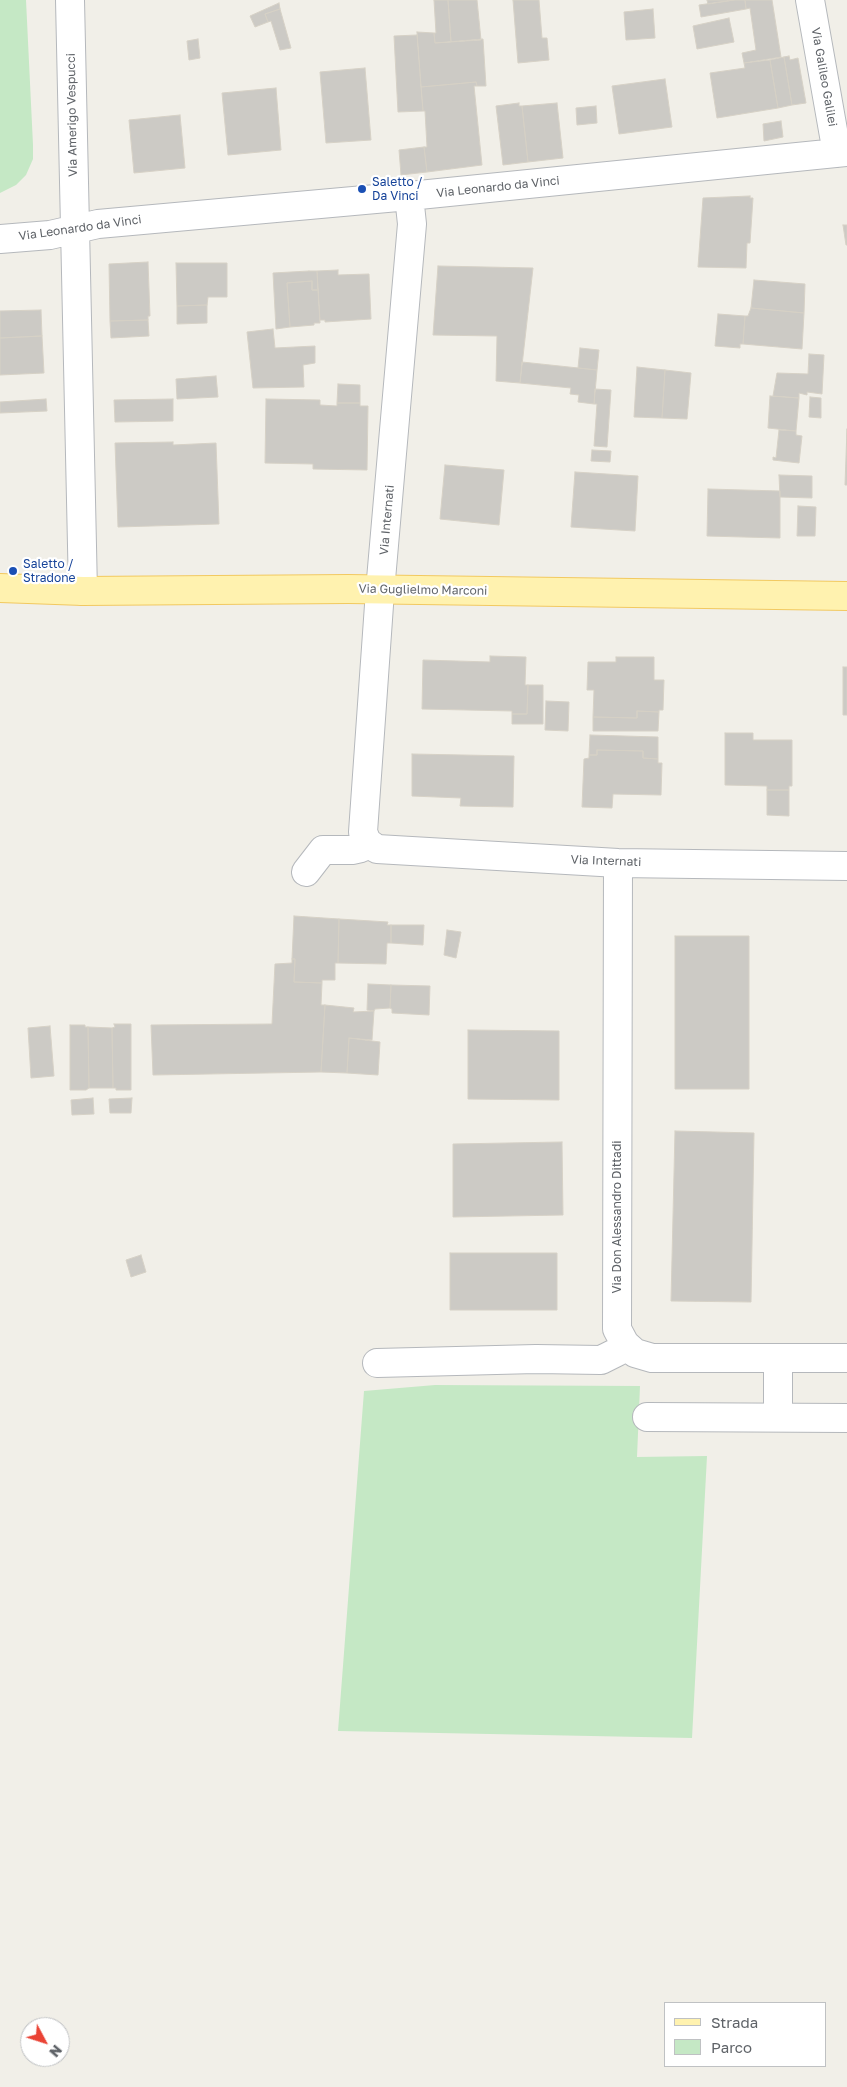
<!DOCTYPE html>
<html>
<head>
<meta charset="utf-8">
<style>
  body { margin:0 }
  #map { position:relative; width:847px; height:2087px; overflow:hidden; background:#f1efe8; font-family:"Golos Text",sans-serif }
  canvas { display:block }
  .legend { position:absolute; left:664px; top:2002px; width:162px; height:65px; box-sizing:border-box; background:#fff; border:1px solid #bfc1c3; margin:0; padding:6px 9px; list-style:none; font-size:15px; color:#5f6368 }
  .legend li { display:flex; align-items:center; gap:10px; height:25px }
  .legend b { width:25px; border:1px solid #bfc1c3 }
  .north { position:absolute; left:20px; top:2017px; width:50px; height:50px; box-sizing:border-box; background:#fff; border:1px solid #bfc1c3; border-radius:50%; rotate:130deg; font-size:14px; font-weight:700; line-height:20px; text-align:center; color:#5f6368 }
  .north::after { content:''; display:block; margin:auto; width:18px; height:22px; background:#ea4335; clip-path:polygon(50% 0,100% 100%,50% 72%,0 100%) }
</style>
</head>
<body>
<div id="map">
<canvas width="847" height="2087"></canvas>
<ul class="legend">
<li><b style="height:6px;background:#fff2af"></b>Strada</li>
<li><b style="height:14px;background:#c5e8c5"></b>Parco</li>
</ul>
<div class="north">N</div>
</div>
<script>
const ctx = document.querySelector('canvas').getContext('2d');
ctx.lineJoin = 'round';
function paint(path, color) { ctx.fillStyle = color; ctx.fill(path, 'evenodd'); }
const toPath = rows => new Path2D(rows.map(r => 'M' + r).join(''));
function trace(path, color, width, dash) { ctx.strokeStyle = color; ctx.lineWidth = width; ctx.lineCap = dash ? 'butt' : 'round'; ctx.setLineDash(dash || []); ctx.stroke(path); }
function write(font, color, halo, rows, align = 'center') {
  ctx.font = font + ' "Golos Text",sans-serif'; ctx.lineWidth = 4.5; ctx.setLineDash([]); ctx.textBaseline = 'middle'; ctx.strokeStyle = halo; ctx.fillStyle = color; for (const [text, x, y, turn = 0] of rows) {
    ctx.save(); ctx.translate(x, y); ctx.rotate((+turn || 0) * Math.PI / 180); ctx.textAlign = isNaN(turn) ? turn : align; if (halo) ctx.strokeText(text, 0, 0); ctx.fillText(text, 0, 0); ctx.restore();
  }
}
paint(toPath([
  [0,0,26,0,33,145,33,159,26,175,16,185,0,193],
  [435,1385,640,1386,637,1457,707,1456,692,1738,338,1731,364,1391]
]), '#c5e8c5');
const building = toPath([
  [434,0,448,0,451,42,435,43,434,33,436,33,434,0],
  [448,0,477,0,481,40,451,42,448,0],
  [513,0,539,0,542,38,547,38,549,60,518,63,513,0],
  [707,0,734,0,708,4,707,0],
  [734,0,745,0,746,9,701,17,699,5,734,0],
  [745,0,772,0,781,57,744,63,742,53,756,50,750,8,746,9,745,0],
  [279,3,280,9,265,14,268,22,255,27,250,16,279,3],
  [280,9,291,48,280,50,271,21,268,22,265,14,280,9],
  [653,9,655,38,626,40,624,12,653,9],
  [729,18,734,42,697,49,693,26,729,18],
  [417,32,434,33,435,43,483,39,486,86,477,86,476,82,421,87,417,32],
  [417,35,423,111,398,112,394,36,417,35],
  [198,39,200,58,189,60,187,41,198,39],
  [789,56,790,60,798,58,806,103,792,105,784,57,789,56],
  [784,57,792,105,778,108,770,60,784,57],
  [770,60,778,108,717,118,710,73,745,68,744,63,770,60],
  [365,68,371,140,326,143,320,72,365,68],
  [665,79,672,127,619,134,612,86,665,79],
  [476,82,477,86,474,86,482,165,427,172,424,147,427,147,425,111,423,111,421,87,476,82],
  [276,88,281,150,228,155,222,93,276,88],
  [519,103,519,106,522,106,528,162,503,165,496,106,519,103],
  [557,103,563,158,528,162,522,106,557,103],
  [596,106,597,123,577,125,576,108,596,106],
  [180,115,185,168,134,173,129,120,180,115],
  [781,121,783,137,764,141,763,124,781,121],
  [424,147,427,172,401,175,399,150,424,147],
  [750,196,750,198,753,198,750,243,747,243,746,268,698,267,703,198,750,196],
  [843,225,847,225,847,245,846,245,843,225],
  [148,262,150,316,148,316,148,320,110,321,109,264,148,262],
  [176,263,227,263,227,297,208,297,207,305,177,306,176,263],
  [438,266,533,268,520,383,496,381,497,336,433,335,438,266],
  [338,270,338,275,369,274,371,319,325,322,325,320,320,320,317,271,338,270],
  [309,271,317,271,318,290,312,290,312,281,287,283,290,327,276,329,273,273,309,271],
  [754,280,805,284,804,313,751,308,754,280],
  [312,281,312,290,318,290,320,323,314,323,314,325,290,327,287,283,312,281],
  [207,305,207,323,177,324,177,306,207,305],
  [751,308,804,313,802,349,743,344,745,316,748,316,751,308],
  [41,310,42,336,0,338,0,311,41,310],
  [718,314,745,316,743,344,740,344,740,348,715,346,718,314],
  [148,320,149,336,111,338,110,321,148,320],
  [273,329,275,348,315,346,315,363,303,365,304,387,253,388,247,332,273,329],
  [42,336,44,373,0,375,0,338,42,336],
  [580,348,599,350,597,370,578,368,580,348],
  [809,354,824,355,822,394,807,392,807,395,799,393,799,398,773,396,777,373,808,374,809,354],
  [522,362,597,370,594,404,578,402,579,395,570,394,571,388,520,383,522,362],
  [637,367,665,370,662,418,634,417,637,367],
  [665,370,691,373,687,419,662,418,665,370],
  [216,376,218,397,177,399,176,379,216,376],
  [338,384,360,385,360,403,337,403,338,384],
  [595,389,611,390,607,447,594,446,597,404,594,404,595,389],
  [770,396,799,398,796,431,768,428,770,396],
  [810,397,821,398,821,418,809,417,810,397],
  [46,399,47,411,0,413,0,402,46,399],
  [173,399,173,421,115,422,114,400,173,399],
  [266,399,320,400,320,405,337,406,337,403,360,403,360,406,368,406,367,470,313,469,313,464,265,463,266,399],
  [847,429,847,485,845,485,847,429],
  [779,430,796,431,796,435,802,436,799,463,773,460,773,457,776,458,779,430],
  [173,442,173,445,216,443,219,524,118,527,115,443,173,442],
  [592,450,611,451,610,462,591,461,592,450],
  [445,465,504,470,499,525,440,519,445,465],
  [575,472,638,476,635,531,571,527,575,472],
  [779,475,812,476,812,498,780,497,779,475],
  [708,489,780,491,780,538,707,536,708,489],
  [798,506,816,507,815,536,797,536,798,506],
  [490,656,526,657,525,685,528,685,527,714,512,714,512,711,422,709,423,660,490,662,490,656],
  [616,657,654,657,654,680,664,680,663,710,659,710,659,712,637,711,637,718,593,717,594,690,587,690,588,662,616,662,616,657],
  [843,667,847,667,847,715,843,715,843,667],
  [528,685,543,685,543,724,512,724,512,714,527,714,528,685],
  [546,701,569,702,568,731,545,730,546,701],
  [637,711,659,712,658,731,593,731,593,717,637,718,637,711],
  [725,733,753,733,753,740,792,740,792,786,789,786,789,790,767,790,767,786,725,785,725,733],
  [590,735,658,737,658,759,643,758,643,751,597,750,597,755,589,755,590,735],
  [597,750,643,751,643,758,658,759,658,763,662,763,661,795,613,794,612,808,582,807,584,759,589,758,589,755,597,755,597,750],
  [412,754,514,756,513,807,460,806,461,798,412,796,412,754],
  [767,790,789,790,789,816,767,815,767,790],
  [294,916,339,919,338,963,335,963,335,980,322,980,322,983,294,982,295,959,292,959,294,916],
  [339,919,388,922,387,925,391,925,391,943,387,943,386,964,338,963,339,919],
  [391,925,424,925,423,945,391,943,391,925],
  [447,930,461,932,456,958,444,955,447,930],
  [675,936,749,936,749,1089,675,1089,675,936],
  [292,959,295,959,294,982,322,983,321,1005,325,1005,321,1072,153,1075,151,1025,272,1024,275,964,292,963,292,959],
  [368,984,391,985,390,1008,375,1009,374,1011,367,1010,368,984],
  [391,985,430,986,429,1015,392,1013,392,1009,390,1008,391,985],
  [325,1005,354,1008,353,1012,374,1011,372,1040,349,1038,347,1073,321,1072,325,1005],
  [114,1024,131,1024,131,1090,116,1090,116,1088,113,1088,112,1028,115,1027,114,1024],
  [70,1025,85,1025,85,1027,88,1027,89,1088,86,1090,70,1090,70,1025],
  [50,1026,54,1076,31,1078,28,1028,50,1026],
  [88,1027,112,1028,113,1088,89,1088,88,1027],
  [468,1030,559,1031,559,1100,468,1099,468,1030],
  [349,1038,380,1042,378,1075,347,1073,349,1038],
  [93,1098,94,1114,72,1115,71,1100,93,1098],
  [132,1098,131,1113,110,1113,109,1099,132,1098],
  [675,1131,754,1133,751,1302,671,1301,675,1131],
  [562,1142,563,1215,453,1217,453,1144,562,1142],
  [450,1253,557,1253,557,1310,450,1310,450,1253],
  [141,1255,146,1272,131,1277,126,1260,141,1255]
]);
paint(building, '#cccac5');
trace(building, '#d6d1c6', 1);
const minor = toPath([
  [70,0,83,591],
  [810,0,837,153],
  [0,239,50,235,98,224,409,196,847,152],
  [367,842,363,832,380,591,412,224,409,196],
  [618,863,617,1329,625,1344,635,1353,652,1358,847,1358],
  [306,872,323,850,352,850,361,848,367,842,377,849,618,863,847,866],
  [778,1358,778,1417],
  [377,1363,536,1359,601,1360,617,1352,625,1344],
  [647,1417,847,1418]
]);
const major = toPath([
  [0,588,83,591,348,589,847,596]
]);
trace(minor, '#b5b8bc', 30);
trace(major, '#f2c960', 30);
trace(minor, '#fff', 28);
trace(major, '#fff2af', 28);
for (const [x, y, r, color] of [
  [362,189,5,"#1a4fb4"],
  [13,571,5,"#1a4fb4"]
]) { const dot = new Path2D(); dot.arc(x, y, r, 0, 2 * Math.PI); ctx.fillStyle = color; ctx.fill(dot); trace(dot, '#fff', 2); }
write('12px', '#5f6368', '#fff', [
  ["Via Galileo Galilei",824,77,80],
  ["Via Amerigo Vespucci",72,115,-91],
  ["Via Leonardo da Vinci",498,187,-6],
  ["Via Leonardo da Vinci",80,228,-8],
  ["Via Internati",387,520,-85],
  ["Via Guglielmo Marconi",423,590,1],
  ["Via Internati",606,861,2],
  ["Via Don Alessandro Dittadi",617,1217,-90]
]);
write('12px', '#164399', '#fff', [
  ["Saletto /",372,182],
  ["Da Vinci",372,196],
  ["Saletto /",23,564],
  ["Stradone",23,578]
], 'left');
</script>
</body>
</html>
